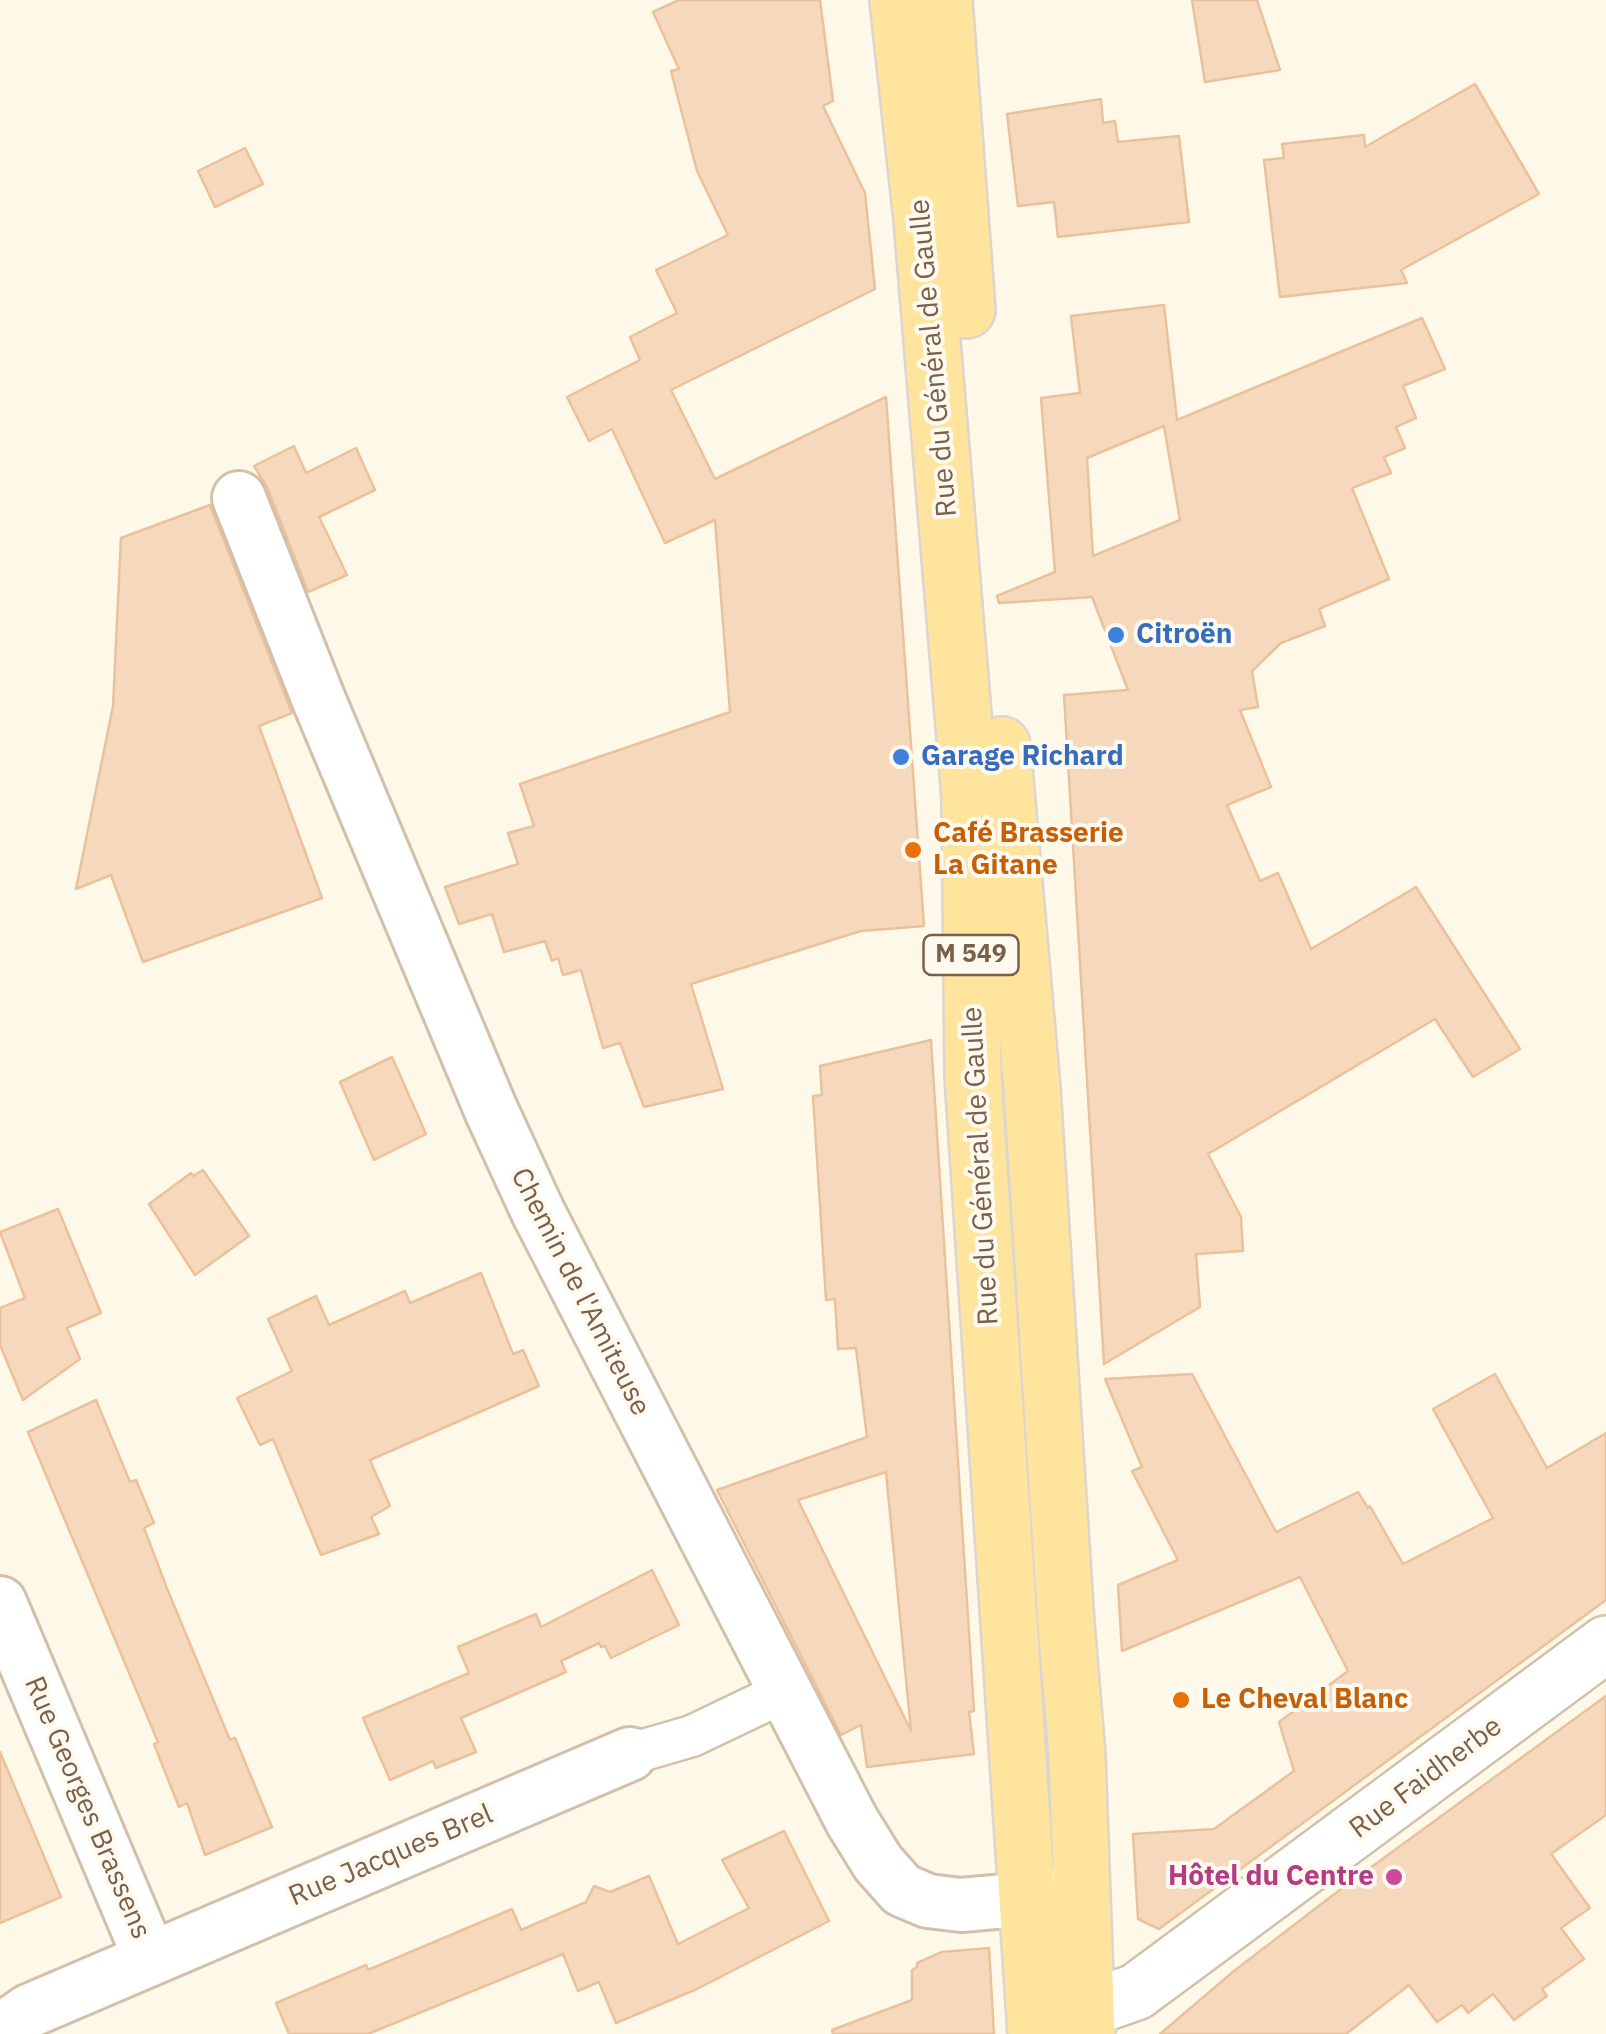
<!DOCTYPE html>
<html>
<head>
<meta charset="utf-8">
<style>
  body { margin:0 }
  canvas { display:block; background:#fef8e8 }
</style>
</head>
<body>
<canvas width="1606" height="2034"></canvas>
<script>
const ctx = document.querySelector('canvas').getContext('2d');
ctx.lineJoin = 'round';
function paint(path, color) { ctx.fillStyle = color; ctx.fill(path, 'evenodd'); }
const toPath = rows => new Path2D(rows.map(r => 'M' + r).join(''));
function trace(path, color, width, dash) { ctx.strokeStyle = color; ctx.lineWidth = width; ctx.lineCap = dash ? 'butt' : 'round'; ctx.setLineDash(dash || []); ctx.stroke(path); }
function write(font, color, halo, rows, align = 'center') {
  ctx.font = font + ' "IBM Plex Sans",sans-serif'; ctx.lineWidth = 8; ctx.setLineDash([]); ctx.textBaseline = 'middle'; ctx.strokeStyle = halo; ctx.fillStyle = color; for (const [text, x, y, turn = 0] of rows) {
    ctx.save(); ctx.translate(x, y); ctx.rotate((+turn || 0) * Math.PI / 180); ctx.textAlign = isNaN(turn) ? turn : align; if (halo) ctx.strokeText(text, 0, 0); ctx.fillText(text, 0, 0); ctx.restore();
  }
}
const building = toPath([
  [679,0,820,0,833,101,823,106,865,193,875,289,671,390,715,479,886,397,924,926,861,931,691,984,723,1089,644,1107,620,1043,603,1048,581,970,563,975,558,958,552,961,545,941,504,952,492,914,459,924,445,887,518,864,508,833,534,826,520,784,730,712,715,520,665,543,612,429,589,441,567,397,640,360,630,337,677,313,656,270,728,235,697,171,671,71,679,69,653,12,679,0],
  [1192,0,1257,0,1280,70,1205,82,1192,0],
  [1475,84,1539,194,1401,270,1407,283,1280,297,1264,160,1284,158,1282,144,1364,135,1365,147,1475,84],
  [1101,99,1103,123,1115,121,1118,142,1179,136,1189,222,1058,237,1054,202,1018,206,1007,114,1101,99],
  [245,148,263,184,215,207,198,171,245,148],
  [1164,305,1177,420,1422,318,1445,369,1403,386,1416,418,1396,427,1405,448,1384,457,1391,473,1352,488,1389,579,1319,609,1325,626,1281,643,1252,671,1258,707,1240,710,1271,787,1227,805,1260,881,1278,873,1311,949,1416,887,1520,1049,1473,1077,1435,1019,1208,1154,1241,1217,1243,1251,1196,1254,1200,1307,1104,1364,1064,695,1128,690,1092,597,999,603,997,596,1055,572,1041,398,1080,393,1071,316,1164,305],
  [1164,426,1180,520,1093,556,1087,458,1164,426],
  [294,446,306,473,356,448,375,490,319,517,347,575,308,592,267,487,254,466,294,446],
  [210,505,292,713,259,726,322,898,143,962,111,875,76,889,113,706,121,538,210,505],
  [931,1040,974,1711,969,1712,974,1754,867,1767,861,1725,841,1735,717,1490,867,1437,856,1348,838,1349,835,1299,826,1300,813,1096,822,1095,820,1066,931,1040],
  [886,1472,911,1731,798,1500,886,1472],
  [392,1057,426,1134,374,1160,340,1082,392,1057],
  [203,1170,249,1236,195,1275,149,1204,191,1173,193,1176,203,1170],
  [58,1209,101,1313,67,1328,80,1359,23,1400,0,1345,0,1308,25,1298,0,1232,58,1209],
  [481,1273,513,1354,523,1350,539,1386,370,1460,390,1506,371,1517,379,1534,321,1555,273,1439,260,1445,237,1398,292,1371,268,1319,316,1296,329,1325,405,1291,410,1303,481,1273],
  [1192,1374,1276,1532,1358,1492,1368,1508,1370,1506,1403,1564,1493,1518,1433,1409,1495,1374,1547,1468,1606,1433,1606,1600,1159,1929,1138,1919,1133,1834,1214,1829,1294,1771,1279,1722,1348,1671,1300,1577,1122,1651,1118,1585,1178,1560,1132,1471,1142,1467,1105,1379,1192,1374],
  [96,1400,130,1482,136,1480,154,1523,144,1528,168,1591,230,1740,235,1738,272,1827,205,1855,187,1803,179,1807,154,1744,158,1742,28,1432,96,1400],
  [652,1570,679,1625,611,1658,605,1646,601,1647,599,1643,561,1661,566,1672,461,1718,476,1752,436,1768,433,1761,390,1780,363,1718,469,1673,458,1647,536,1614,541,1627,652,1570],
  [1606,1696,1606,1815,1551,1854,1590,1908,1561,1928,1584,1959,1542,1989,1547,1996,1514,2020,1493,1994,1468,2013,1462,2005,1437,2022,1409,1985,1346,2034,1160,2034,1234,1971,1333,1895,1606,1696],
  [0,1752,61,1897,0,1923,0,1752],
  [784,1831,829,1921,697,1989,616,2023,599,1982,578,1991,563,1954,368,2034,289,2034,276,2003,366,1965,368,1970,512,1909,521,1930,586,1902,594,1886,610,1892,649,1876,678,1944,749,1908,722,1860,784,1831],
  [989,1948,994,2034,833,2034,832,2030,912,2000,912,1970,917,1967,917,1963,942,1952,989,1948]
]);
paint(building, '#f6d9bc');
trace(building, '#ebc19b', 2.5);
const pedestrian = toPath([
  [630,1754,692,1736,784,1692]
]);
const minor = toPath([
  [239,498,318,698,491,1110,538,1212,852,1821,878,1863,902,1890,928,1901,961,1905,1073,1895],
  [0,1603,150,1958],
  [6,2034,16,2020,29,2011,630,1754]
]);
const tertiary = toPath([
  [1042,2013,1087,2009,1136,1992,1606,1644]
]);
const primary = toPath([
  [898,0,922,220,970,799,973,1076,1036,2034],
  [944,0,967,310],
  [1002,745,1032,1088,1066,1624,1077,1755,1087,2034]
]);
trace(pedestrian, '#d2c0ab', 45);
trace(minor, '#d2c0ab', 58);
trace(tertiary, '#d2c0ab', 60);
trace(primary, '#ddd5cf', 60);
trace(pedestrian, '#fff', 40);
trace(minor, '#fff', 52);
trace(tertiary, '#fff', 55);
trace(primary, '#ffe49e', 55);
for (const [x, y, r, color] of [
  [1116,635,10,"#3f7fe0"],
  [901,757,10,"#3f7fe0"],
  [913,850,10,"#e8710a"],
  [1181,1700,10,"#e8710a"],
  [1394,1877,10,"#d1479c"]
]) { const dot = new Path2D(); dot.arc(x, y, r, 0, 2 * Math.PI); ctx.fillStyle = color; ctx.fill(dot); trace(dot, '#fffaf0', 4); }
for (const [x, y, w] of [
  [971,955,95]
]) { const box = new Path2D(); box.roundRect(x - w / 2, y - 20, w, 40, 8); ctx.fillStyle = '#fffaf0'; ctx.fill(box); trace(box, '#7b5f48', 2.5); }
write('bold 25px', '#7b5f48', null, [
  ["M 549",971,955]
]);
write('28px', '#7b5f48', '#fffaf0', [
  ["Rue du Général de Gaulle",934,358,-95],
  ["Rue du Général de Gaulle",981,1166,-93],
  ["Chemin de l'Amiteuse",580,1292,63],
  ["Rue Faidherbe",1426,1778,-37],
  ["Rue Georges Brassens",87,1808,67],
  ["Rue Jacques Brel",391,1856,-23]
]);
write('bold 28px', '#366cbe', '#fffaf0', [
  ["Citroën",1136,635],
  ["Garage Richard",921,757]
], 'left');
write('bold 28px', '#c56008', '#fffaf0', [
  ["Café Brasserie",933,834],
  ["La Gitane",933,866],
  ["Le Cheval Blanc",1201,1700]
], 'left');
write('bold 28px', '#b23c85', '#fffaf0', [
  ["Hôtel du Centre",1374,1877]
], 'right');
</script>
</body>
</html>
